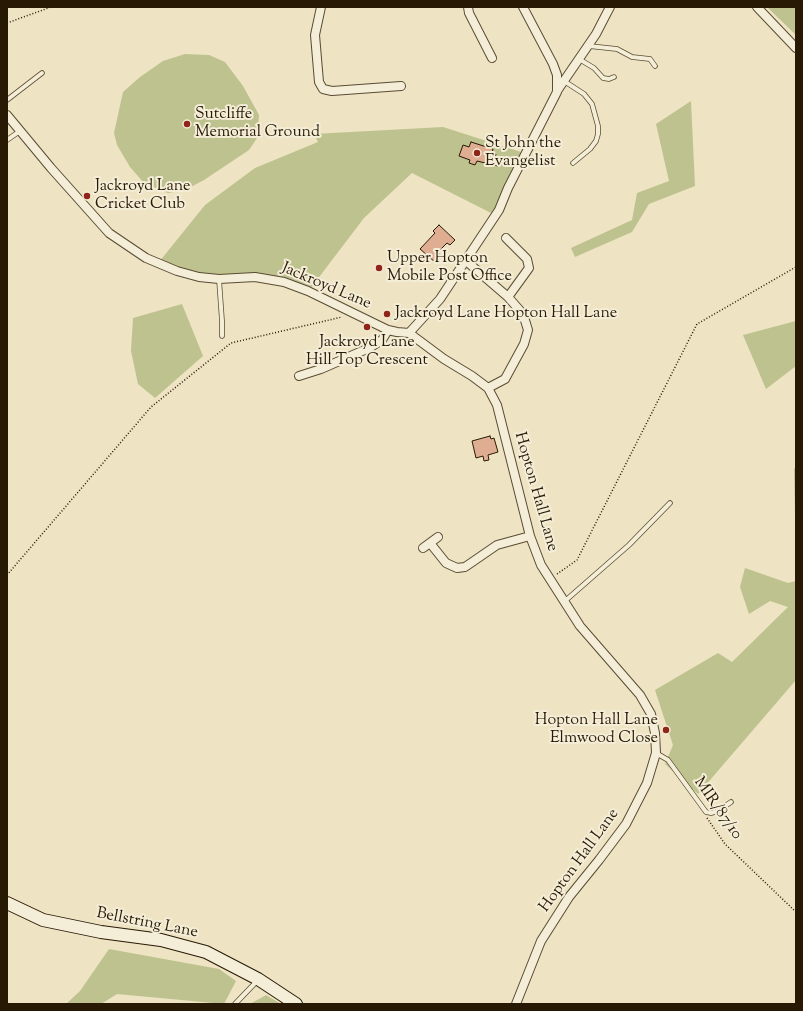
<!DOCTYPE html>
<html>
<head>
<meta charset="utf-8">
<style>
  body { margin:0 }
  #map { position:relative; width:803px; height:1011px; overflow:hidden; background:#eee3c2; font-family:"Sorts Mill Goudy",serif }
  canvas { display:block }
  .frame { position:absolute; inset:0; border:8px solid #281905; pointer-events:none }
</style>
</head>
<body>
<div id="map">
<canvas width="803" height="1011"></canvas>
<div class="frame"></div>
</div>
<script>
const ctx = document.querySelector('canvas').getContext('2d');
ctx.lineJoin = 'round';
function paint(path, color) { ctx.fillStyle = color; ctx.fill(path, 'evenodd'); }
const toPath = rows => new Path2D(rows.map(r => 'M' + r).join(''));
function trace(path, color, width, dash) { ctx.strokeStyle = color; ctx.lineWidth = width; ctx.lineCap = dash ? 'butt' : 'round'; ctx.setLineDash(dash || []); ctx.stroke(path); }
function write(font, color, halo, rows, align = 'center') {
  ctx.font = font + ' "Sorts Mill Goudy",serif'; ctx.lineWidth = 4; ctx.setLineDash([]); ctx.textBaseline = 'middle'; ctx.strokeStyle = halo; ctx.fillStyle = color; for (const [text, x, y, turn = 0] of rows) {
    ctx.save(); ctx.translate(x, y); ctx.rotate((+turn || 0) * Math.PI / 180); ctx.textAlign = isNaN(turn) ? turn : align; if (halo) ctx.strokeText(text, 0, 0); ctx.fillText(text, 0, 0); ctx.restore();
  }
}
paint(toPath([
  [767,7,796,7,796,35],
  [185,54,209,55,225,62,243,86,259,115,257,138,249,150,204,180,185,190,168,193,144,183,130,167,117,145,114,133,123,92,140,77,163,61],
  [691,101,695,186,649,204,632,232,575,257,571,248,632,220,637,193,669,181,656,124],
  [443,127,521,152,493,214,412,173,364,218,310,289,285,279,269,275,255,274,218,276,200,274,159,262,205,205,255,168,318,142,314,134],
  [182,304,203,356,155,398,138,384,131,351,133,318],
  [796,321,796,366,766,389,743,335],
  [796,467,796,515,795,516,794,469],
  [745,568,788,583,796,581,796,680,698,794,665,764,673,745,655,690,718,653,732,662,788,607,770,601,749,614,740,587],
  [109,949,219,969,236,981,224,1004,117,994,101,1004,66,1004,80,991],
  [266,995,281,1004,250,1004]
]), '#bec28f');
const building = toPath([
  [471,142,493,149,492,153,496,154,495,157,501,159,498,166,477,161,475,165,469,163,470,160,459,156,463,145,469,147,471,142],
  [439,225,455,240,450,245,447,243,438,252,441,256,435,262,420,249,435,233,433,231,439,225],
  [490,436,491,439,494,438,498,452,488,455,489,460,484,461,483,456,476,458,472,441,490,436]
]);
paint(building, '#dfad91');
trace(building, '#281905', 1);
const service = toPath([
  [589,46,617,49,632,57,650,59,655,66],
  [579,59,594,68,603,78,609,79,614,77],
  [564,81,584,94,592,104,598,126,598,134,596,141,590,149,573,163],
  [7,100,42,73],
  [7,140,20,131],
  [219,279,222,321,222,336],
  [565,601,629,545,670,503],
  [656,753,668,760,706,812,711,813,718,811,731,802],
  [235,1004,257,981]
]);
const minor = toPath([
  [321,7,315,35,319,82,323,89,332,91,401,86],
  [468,7,469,13,492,58],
  [757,7,796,48],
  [557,91,596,34,610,7],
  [7,115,51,168,109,233,146,258,177,271,199,277,219,279,255,277,284,282,308,291,388,330,397,332,409,333],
  [506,238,527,259,529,268,508,297],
  [465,260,508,297,523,314,528,330,524,344,505,379,488,388],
  [409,333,444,359,472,376,488,388,497,405,530,536,541,565,580,626,640,695,651,714,655,733,656,753,647,783,626,824,599,860,569,897,541,941,516,1004],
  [409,333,440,299,499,210,508,188,557,92,557,75,553,64,523,7],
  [299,376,321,369,369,348,382,340,388,330],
  [430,543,446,563,457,568,465,567,497,545,530,536],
  [423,548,438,537]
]);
const secondary = toPath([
  [7,903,43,920,101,932,161,940,206,952,258,979,296,1004]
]);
trace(service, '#5a4c34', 5.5);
trace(minor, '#5a4c34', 10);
trace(secondary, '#281905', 14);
trace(toPath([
  [7,23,51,7],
  [557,574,577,560,697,324,796,267],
  [7,575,151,407,231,343,342,317],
  [707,818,725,844,796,912]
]), '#281905', 1.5, [1, 2]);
trace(service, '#f4edd7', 4);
trace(minor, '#f4edd7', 8);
trace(secondary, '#f4edd7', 12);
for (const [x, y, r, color] of [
  [187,124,4,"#8f2418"],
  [477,153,4,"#8f2418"],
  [87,196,4,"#8f2418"],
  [379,268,4,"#8f2418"],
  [387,314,4,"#8f2418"],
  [367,327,4,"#8f2418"],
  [666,730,4,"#8f2418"]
]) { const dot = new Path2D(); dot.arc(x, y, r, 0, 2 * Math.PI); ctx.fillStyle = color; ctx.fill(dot); trace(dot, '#f4edd7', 1.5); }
write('16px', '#281905', '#f4edd7', [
  ["Sutcliffe",195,115],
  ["Memorial Ground",195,133],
  ["St John the",485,144],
  ["Evangelist",485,162],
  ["Jackroyd Lane",95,187],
  ["Cricket Club",95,205],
  ["Upper Hopton",387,259],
  ["Mobile Post Office",387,277],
  ["Jackroyd Lane Hopton Hall Lane",395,314],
  ["Jackroyd Lane",367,343,"center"],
  ["Hill Top Crescent",367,361,"center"],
  ["Hopton Hall Lane",658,721,"right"],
  ["Elmwood Close",658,739,"right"]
], 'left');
write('16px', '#281905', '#f4edd7', [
  ["Jackroyd Lane",326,287,23],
  ["Hopton Hall Lane",535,492,74],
  ["MIR/87/10",717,809,55],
  ["Hopton Hall Lane",580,861,-54],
  ["Bellstring Lane",147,924,11]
]);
</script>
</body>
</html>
